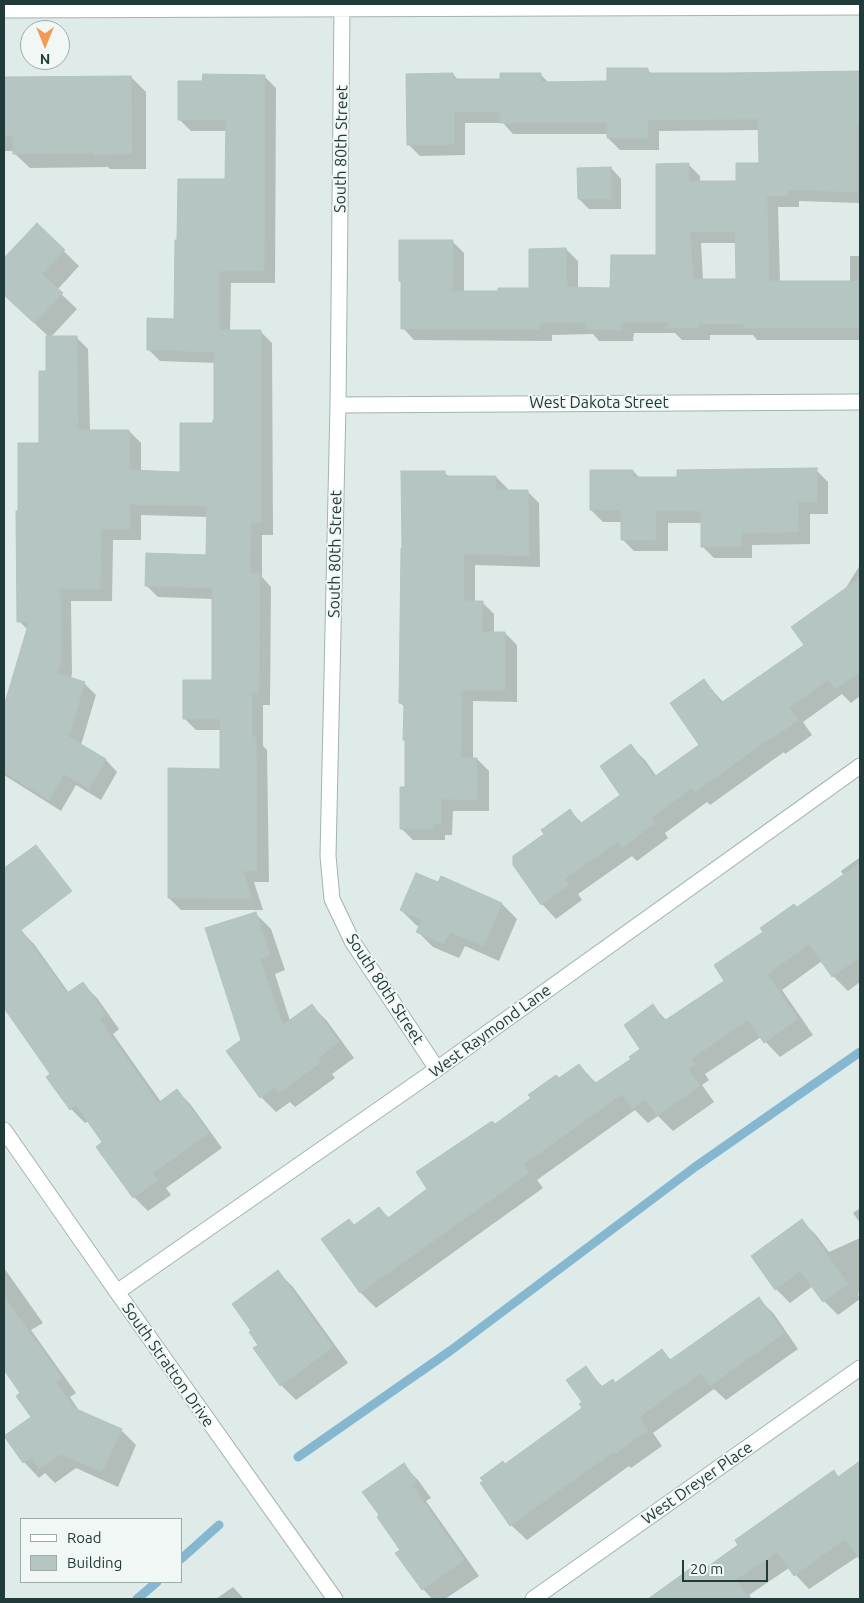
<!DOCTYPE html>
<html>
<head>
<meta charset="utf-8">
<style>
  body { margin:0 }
  #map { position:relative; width:864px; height:1603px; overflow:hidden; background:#dfebe8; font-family:Ubuntu,sans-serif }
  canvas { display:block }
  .frame { position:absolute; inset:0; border:5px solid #203b39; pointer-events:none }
  .legend { position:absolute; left:20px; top:1518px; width:162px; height:65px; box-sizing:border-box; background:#f0f7f5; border:1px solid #9dacaa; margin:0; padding:6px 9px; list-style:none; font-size:15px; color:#203b39 }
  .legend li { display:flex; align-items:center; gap:10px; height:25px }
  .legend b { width:25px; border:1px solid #9dacaa }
  .north { position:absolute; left:20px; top:20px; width:50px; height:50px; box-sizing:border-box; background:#f0f7f5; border:1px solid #9dacaa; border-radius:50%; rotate:180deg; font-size:14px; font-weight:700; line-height:20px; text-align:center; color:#203b39 }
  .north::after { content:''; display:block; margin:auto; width:18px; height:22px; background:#f29a56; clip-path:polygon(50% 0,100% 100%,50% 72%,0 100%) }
  .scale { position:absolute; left:682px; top:1560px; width:86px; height:22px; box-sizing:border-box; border:2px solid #203b39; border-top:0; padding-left:6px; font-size:15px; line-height:18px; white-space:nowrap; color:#203b39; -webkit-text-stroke:4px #f0f7f5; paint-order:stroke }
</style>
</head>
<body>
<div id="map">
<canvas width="864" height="1603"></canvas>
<div class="frame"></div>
<ul class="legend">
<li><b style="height:6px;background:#fff"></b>Road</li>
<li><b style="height:14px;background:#b5c5c1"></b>Building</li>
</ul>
<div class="north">N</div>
<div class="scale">20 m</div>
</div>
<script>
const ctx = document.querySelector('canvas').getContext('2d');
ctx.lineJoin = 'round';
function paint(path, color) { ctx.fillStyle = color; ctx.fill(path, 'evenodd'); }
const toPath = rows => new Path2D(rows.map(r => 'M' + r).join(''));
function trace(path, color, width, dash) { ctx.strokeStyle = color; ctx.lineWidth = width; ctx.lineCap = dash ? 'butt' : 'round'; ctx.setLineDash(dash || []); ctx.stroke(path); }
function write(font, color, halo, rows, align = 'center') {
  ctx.font = font + ' Ubuntu,sans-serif'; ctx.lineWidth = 4; ctx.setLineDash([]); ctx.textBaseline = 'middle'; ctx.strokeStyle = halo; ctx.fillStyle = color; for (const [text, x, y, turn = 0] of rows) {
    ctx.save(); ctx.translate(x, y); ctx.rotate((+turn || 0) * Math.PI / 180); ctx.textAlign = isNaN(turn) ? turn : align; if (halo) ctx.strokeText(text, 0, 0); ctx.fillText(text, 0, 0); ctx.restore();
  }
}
paint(toPath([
  [647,69,652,74,727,75,860,72,860,203,799,201,799,207,778,207,780,282,850,282,850,256,860,256,860,340,757,340,753,335,710,335,710,340,682,340,675,333,634,333,633,341,599,341,593,334,552,335,552,341,414,340,403,328,403,283,400,281,452,241,464,253,464,292,499,292,531,289,566,249,578,261,578,288,612,289,658,256,689,165,700,176,700,182,737,182,760,165,760,130,659,131,659,150,620,150,608,138,608,134,513,134,503,123,465,123,465,155,420,156,408,144,453,74,459,81,501,81,540,74,549,83,608,82],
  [701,243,736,243,737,280,703,280],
  [264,76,276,88,275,283,231,283,230,331,260,331,272,343,273,535,262,535,262,577,271,587,270,705,263,705,263,746,267,750,269,882,254,882,263,910,181,910,169,898,222,770,222,730,196,730,184,718,213,681,213,599,158,597,146,585,207,556,208,517,141,515,141,540,113,540,112,601,71,601,72,673,71,679,84,683,96,695,81,745,106,760,117,772,101,800,76,785,61,811,4,775,4,713,24,681,28,630,19,621,19,512,40,444,47,372,47,335,4,295,4,260,37,225,79,266,57,290,77,309,51,337,76,337,88,349,90,431,129,431,141,443,141,472,181,473,214,424,216,363,160,361,148,349,175,320,178,241,226,180,227,131,191,131,179,119,204,82],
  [4,77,131,77,146,92,146,169,110,169,108,167,30,168,14,153,14,151,4,151],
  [611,168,621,179,621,209,589,209,579,199],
  [816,470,828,482,828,514,810,514,810,544,752,545,752,558,714,558,702,546,702,523,668,523,668,551,634,551,622,539,622,522,603,522,591,510,633,471,640,478,678,478],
  [444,472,449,477,496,477,508,489,508,491,527,491,539,503,540,567,475,565,475,602,482,602,494,614,494,633,505,633,517,645,517,702,473,701,473,759,477,759,489,771,489,811,453,811,452,835,445,835,445,840,413,840,401,828,406,788,406,742,404,739,405,707,400,703],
  [860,565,860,696,851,703,842,694,803,722,812,735,785,754,784,752,710,805,707,802,665,833,668,838,637,861,632,856,578,894,582,900,556,919,542,904,546,834,570,811,583,824,622,795,630,746,645,760,657,777,701,745,703,680,724,703,806,645,844,591],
  [859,858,860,860,860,982,848,991,833,976,822,961,782,990,813,1035,780,1057,761,1037,705,1074,709,1080,702,1085,714,1102,673,1131,658,1116,648,1123,635,1110,537,1180,543,1188,376,1308,361,1293,323,1239,355,1226,379,1208,389,1218,429,1189,495,1125,579,1065,597,1084,633,1060,642,1050,653,1006,667,1021,726,981,797,909,844,876,841,871],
  [442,878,502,904,517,919,499,961,465,946,459,958,433,947,418,932,420,927,416,925,401,910,439,884],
  [256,914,271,929,285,970,275,974,290,1021,312,1006,327,1021,354,1058,332,1074,335,1078,295,1107,290,1102,276,1112,261,1097,228,1051,243,1041],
  [20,930,34,944,69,993,83,984,97,998,119,1029,113,1034,161,1102,177,1090,191,1105,222,1148,166,1188,171,1195,148,1211,134,1197,104,1143,89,1121,85,1123,71,1109,52,1074,4,1005,4,941],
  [860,1208,860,1223,853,1213],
  [802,1221,816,1235,829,1252,860,1238,860,1292,858,1294,860,1299,838,1315,824,1301,813,1286,790,1303,776,1289],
  [4,1268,43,1323,31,1330,76,1393,70,1397,80,1412,121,1430,136,1445,118,1487,76,1468,55,1483,45,1473,39,1478,24,1462,32,1417,22,1393,4,1367],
  [278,1272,293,1287,348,1363,296,1400,281,1385],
  [759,1299,774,1314,798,1349,726,1400,714,1389,653,1433,662,1446,631,1468,629,1466,527,1540,511,1525,505,1465,584,1409,585,1368,603,1387,616,1384,662,1351,672,1361],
  [860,1462,860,1555,809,1589,789,1568,749,1595,752,1599,659,1599,656,1595,691,1570,697,1576,833,1472,839,1478],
  [403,1465,418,1480,431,1498,426,1501,479,1576,445,1599,432,1599,423,1589,401,1550],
  [233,1587,244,1599,216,1599]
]), '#0003');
trace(toPath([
  [298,1457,450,1351,695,1167,860,1052],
  [181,1559,219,1525],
  [137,1599,157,1582]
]), '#86b7d0', 9);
const building = toPath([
  [607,68,648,68,648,73,727,73,860,71,860,124,857,124,857,192,788,190,788,196,767,196,769,281,860,281,860,328,744,328,744,324,699,324,699,328,668,328,669,322,622,322,622,330,586,329,586,323,540,323,540,329,401,329,401,281,399,281,399,240,453,240,452,291,498,291,498,288,529,288,529,249,566,248,567,287,610,288,611,255,656,255,656,164,689,163,689,181,736,181,736,163,759,163,758,119,648,120,648,138,607,138,607,123,500,123,500,112,454,112,454,144,407,145,406,74,453,73,453,79,500,79,500,73,541,73,541,82,607,81,607,68],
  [690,232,735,232,736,279,693,279,690,232],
  [203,74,265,75,264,271,219,271,219,330,261,330,261,523,251,523,250,573,260,573,259,693,252,693,252,737,256,737,257,871,243,871,252,899,168,898,168,768,220,769,220,719,183,719,183,680,212,680,212,588,145,586,146,553,206,555,207,506,130,504,130,529,101,529,100,589,60,589,61,660,57,673,85,682,69,737,106,759,89,789,64,774,49,800,4,772,4,706,29,622,17,622,16,511,18,511,18,443,39,443,39,371,46,371,46,336,77,336,78,430,129,430,130,470,180,472,180,423,213,423,213,420,214,420,214,352,147,350,147,318,174,319,175,240,177,240,178,179,225,179,226,120,178,120,178,81,202,81,203,74],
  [131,76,132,154,94,155,94,153,13,154,13,136,4,136,4,77,131,76],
  [611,167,611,199,578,199,577,168,611,167],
  [37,223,65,250,42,274,63,293,34,323,4,295,4,258,37,223],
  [817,468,817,502,798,502,799,532,741,533,741,547,701,547,701,511,656,511,656,540,621,540,621,510,590,510,590,470,633,470,633,477,677,477,677,470,817,468],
  [401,471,445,471,445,476,496,476,496,490,528,490,529,556,464,554,464,601,483,601,482,632,505,632,505,690,462,690,461,758,477,758,477,800,441,799,441,824,433,824,433,829,400,829,400,787,405,787,405,740,403,740,404,704,399,703,401,548,402,548,401,471],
  [860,578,860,672,835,689,828,680,789,708,798,720,770,740,769,739,695,792,692,788,651,818,655,823,622,848,618,842,564,879,569,885,541,905,513,865,513,856,544,834,541,830,570,809,580,824,620,795,600,766,631,744,654,777,699,745,670,703,704,679,721,703,804,645,791,627,860,578],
  [36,845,72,891,21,930,67,993,83,982,106,1014,99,1019,158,1103,177,1089,209,1133,153,1173,158,1180,133,1198,96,1147,102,1142,76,1105,70,1110,46,1077,50,1074,4,1008,4,868,36,845],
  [860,863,860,957,832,977,809,944,767,974,798,1019,764,1043,748,1020,691,1059,695,1064,688,1069,700,1086,657,1116,645,1099,632,1109,622,1094,523,1165,529,1173,360,1293,321,1239,349,1219,354,1225,379,1207,388,1218,427,1189,416,1172,492,1121,495,1124,531,1098,528,1095,556,1075,559,1078,579,1064,594,1084,631,1059,629,1057,640,1049,624,1025,653,1004,664,1021,724,981,714,965,763,932,760,928,794,904,797,907,860,863],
  [416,873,438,882,441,876,502,903,484,946,450,932,444,944,416,932,422,920,400,910,416,873],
  [256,912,270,955,260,959,283,1025,312,1004,339,1042,318,1058,321,1062,279,1093,275,1087,260,1098,226,1051,241,1040,205,928,256,912],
  [802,1219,848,1284,823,1302,800,1271,775,1290,751,1256,802,1219],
  [278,1270,333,1347,280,1386,253,1348,258,1345,249,1332,251,1331,232,1304,278,1270],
  [4,1296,62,1378,56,1382,74,1408,122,1429,102,1472,61,1454,39,1469,31,1457,23,1463,4,1436,31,1417,16,1396,20,1393,4,1370,4,1296],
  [759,1297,784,1333,710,1386,701,1373,639,1417,648,1430,615,1454,613,1452,510,1526,480,1483,483,1481,480,1478,503,1461,505,1464,582,1408,579,1404,582,1402,566,1380,586,1366,601,1387,613,1379,615,1383,662,1349,670,1360,759,1297],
  [860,1461,860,1560,845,1539,794,1576,777,1552,736,1580,750,1599,648,1599,691,1568,696,1575,738,1545,735,1540,834,1470,838,1477,860,1461],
  [404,1463,417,1482,412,1485,464,1560,422,1590,395,1553,400,1550,377,1517,379,1515,362,1492,404,1463]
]);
paint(building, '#b5c5c1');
trace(building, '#b2c4c0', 1);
const minor = toPath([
  [342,8,338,405,328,856,332,899,352,941,437,1069],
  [4,10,860,7],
  [338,405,860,402],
  [4,1130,117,1292,335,1599],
  [117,1292,437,1069,860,766],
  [533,1599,860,1368]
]);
trace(minor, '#a2b3b0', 17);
trace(minor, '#fff', 15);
write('16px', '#203b39', '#f0f7f5', [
  ["South 80th Street",341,149,-89],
  ["West Dakota Street",599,403],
  ["South 80th Street",335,554,-89],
  ["South 80th Street",385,989,57],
  ["West Raymond Lane",490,1031,-36],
  ["South Stratton Drive",168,1365,55],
  ["West Dreyer Place",697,1483,-35]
]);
</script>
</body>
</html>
